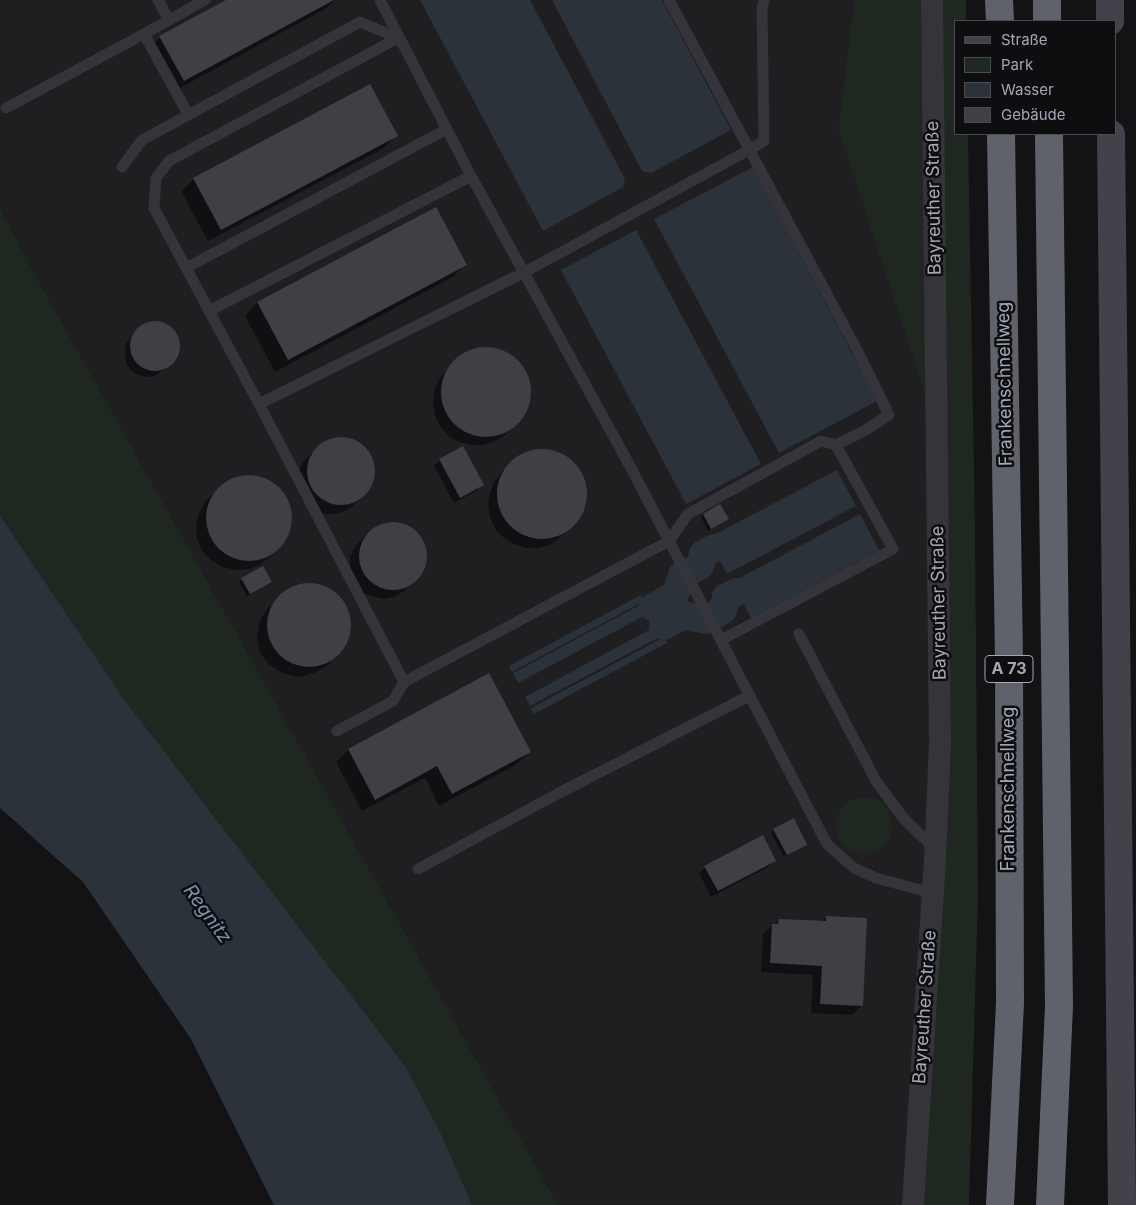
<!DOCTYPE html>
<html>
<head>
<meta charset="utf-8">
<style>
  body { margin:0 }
  #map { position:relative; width:1136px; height:1205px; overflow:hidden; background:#131315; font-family:Inter,sans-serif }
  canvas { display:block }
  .legend { position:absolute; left:954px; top:20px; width:162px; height:115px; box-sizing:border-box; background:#0e0e10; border:1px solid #4a4c52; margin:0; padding:6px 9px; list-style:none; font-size:15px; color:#a4a8b5 }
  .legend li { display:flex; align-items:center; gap:10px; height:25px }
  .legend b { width:25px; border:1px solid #4a4c52 }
</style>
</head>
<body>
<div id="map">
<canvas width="1136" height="1205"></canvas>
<ul class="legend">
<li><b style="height:6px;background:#42434a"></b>Straße</li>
<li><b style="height:14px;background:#1f2721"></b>Park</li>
<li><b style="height:14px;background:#2b323a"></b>Wasser</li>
<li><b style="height:14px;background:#3f4045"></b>Gebäude</li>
</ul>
</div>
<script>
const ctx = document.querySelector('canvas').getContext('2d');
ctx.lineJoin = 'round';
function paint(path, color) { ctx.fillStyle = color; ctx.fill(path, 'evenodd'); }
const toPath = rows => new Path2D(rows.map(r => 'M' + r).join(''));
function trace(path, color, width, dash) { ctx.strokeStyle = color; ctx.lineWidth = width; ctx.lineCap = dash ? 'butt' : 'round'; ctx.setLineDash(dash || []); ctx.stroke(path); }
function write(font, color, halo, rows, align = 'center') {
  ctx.font = font + ' Inter,sans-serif'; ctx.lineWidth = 5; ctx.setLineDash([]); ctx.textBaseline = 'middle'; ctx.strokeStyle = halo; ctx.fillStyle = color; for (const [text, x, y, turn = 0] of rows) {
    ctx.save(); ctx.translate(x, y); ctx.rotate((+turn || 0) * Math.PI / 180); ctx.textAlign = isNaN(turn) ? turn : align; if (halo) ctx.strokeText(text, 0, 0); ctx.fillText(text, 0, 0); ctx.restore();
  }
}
paint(toPath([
  [0,0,854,0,838,130,932,415,931,737,904,1205,558,1205,42,287,0,208]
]), '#1f1f22');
paint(toPath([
  [854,0,966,0,966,21,955,21,955,134,968,134,975,526,978,897,969,1205,904,1205,930,781,932,415,838,130],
  [0,208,42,287,558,1205,472,1205,443,1138,123,698,0,515],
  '836 825a28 28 0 1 1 56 0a28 28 0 1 1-56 0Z'
]), '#1f2721');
paint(toPath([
  [420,0,530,0,625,179,623,187,543,231],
  [552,0,662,0,731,130,651,173,642,171],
  [753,167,877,401,779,453,654,219],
  [636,230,761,464,686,504,561,270],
  [837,470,856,506,727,574,708,538],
  [860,514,879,550,751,618,732,582],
  [0,515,123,698,405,1066,443,1138,472,1205,274,1205,191,1039,83,882,0,808],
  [641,595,644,601,512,672,509,666],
  [649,600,655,610,518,683,513,673],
  [662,623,667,633,530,706,525,697],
  [664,637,667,643,534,714,531,708]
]), '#2b323a');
paint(toPath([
  [229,0,335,0,325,9,171,93,148,50,160,37],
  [396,136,384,148,208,241,181,191,194,179],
  [435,209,465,264,453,277,275,372,245,316,257,303],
  [151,323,158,323,172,330,176,337,178,345,178,352,174,359,155,376,147,377,139,375,132,371,127,365,125,358,126,343,137,330],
  [479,349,492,349,504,352,514,358,523,368,528,379,530,391,529,404,524,415,505,435,495,441,483,445,471,445,459,442,448,436,440,426,435,415,433,403,434,391,439,379,447,370,457,360,467,353],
  [336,438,351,439,361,445,368,452,373,462,374,475,370,486,353,506,343,512,332,514,324,514,313,509,302,500,298,489,298,472,303,462,313,452,325,441],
  [535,451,547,451,559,454,570,461,578,470,584,481,586,493,584,505,579,517,561,537,551,544,539,548,526,548,514,544,504,538,495,529,490,517,488,505,490,493,494,482,502,472,512,462,523,455],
  [440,460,482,485,476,491,454,503,434,466],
  [248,475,261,477,272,482,283,492,289,504,291,517,289,531,283,544,273,554,262,563,250,569,236,570,222,567,211,560,202,550,197,539,196,526,199,513,205,502,224,483,236,477],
  [704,515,727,519,708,531,701,517],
  [388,522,403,524,414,530,420,536,425,547,426,560,423,570,405,590,395,597,384,599,365,594,355,584,350,574,350,557,355,546,365,536,377,526],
  [262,568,268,584,247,596,239,582],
  [304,584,319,586,332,591,345,606,350,619,350,630,345,644,329,664,317,672,299,677,285,674,268,664,260,652,257,638,259,623,266,610,291,588],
  [348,750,530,752,517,764,439,806,425,778,362,811,336,762],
  [774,830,806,844,784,857,771,833],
  [775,861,768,867,711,897,699,873,705,867],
  [827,917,861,1006,852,1015,811,1013,813,975,761,972,763,934,773,925,779,921,821,922]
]), '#0007');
trace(toPath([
  [653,607,675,595,682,575,700,566,703,554,714,548],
  [663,626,684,615,706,620,723,610,726,597,737,592]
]), '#2b323a', 28);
paint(toPath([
  [226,0,334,0,184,81,159,36],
  [370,84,398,136,221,230,193,178],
  [436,207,467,265,288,360,257,302],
  '130 346a25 25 0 1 1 50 0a25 25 0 1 1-50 0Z',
  '441 392a45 45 0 1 1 90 0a45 45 0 1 1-90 0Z',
  '307 471a34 34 0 1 1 68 0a34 34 0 1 1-68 0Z',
  [463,446,484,485,460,498,439,459],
  '497 494a45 45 0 1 1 90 0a45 45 0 1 1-90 0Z',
  '206 518a43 43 0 1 1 86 0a43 43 0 1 1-86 0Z',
  [720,504,729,519,711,529,703,514],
  '359 556a34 34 0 1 1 68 0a34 34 0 1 1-68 0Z',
  [263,566,272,582,250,594,241,578],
  '267 625a42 42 0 1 1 84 0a42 42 0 1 1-84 0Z',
  [489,673,531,752,452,794,437,766,375,800,348,749],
  [794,818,807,845,787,855,773,829],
  [763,835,776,861,718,891,704,866],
  [826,916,867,918,863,1006,820,1004,822,966,770,963,772,924,778,924,779,919,826,921]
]), '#3f4045');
trace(toPath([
  [158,0,169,20],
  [380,0,471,176,631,468,827,844,854,868,876,878,932,893],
  [6,108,144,34],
  [188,114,144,34,205,0],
  [122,167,142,140,360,22,398,38],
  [186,268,447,129],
  [209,311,471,176],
  [259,404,154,208,156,178,169,161,398,38],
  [799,634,876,781,904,819,928,842,935,844],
  [721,640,893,549,836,445],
  [404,682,259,404,525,272,749,150,764,141,762,8,764,0],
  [337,731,393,701,404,682,669,541,688,514,821,441,836,445,864,431,889,415,857,350,669,0],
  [418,869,559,793,749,696]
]), '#34343a', 11);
trace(toPath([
  [913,1205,935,858,940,744,932,0]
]), '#34343a', 22);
trace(toPath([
  [1110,0,1110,21],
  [1111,134,1122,1205]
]), '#42434a', 28);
trace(toPath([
  [999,0,1000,21],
  [1047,0,1047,21],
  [1049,134,1059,1006,1050,1205],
  [1000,1205,1010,1003,1009,659,1001,134]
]), '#60626b', 28);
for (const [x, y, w] of [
  [1009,669,48]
]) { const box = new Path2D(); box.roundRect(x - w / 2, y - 13.5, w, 27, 4); ctx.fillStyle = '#0e0e10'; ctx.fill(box); trace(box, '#a4a8b5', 1); }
write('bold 16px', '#a4a8b5', null, [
  ["A 73",1009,669]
]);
write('18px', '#a4a8b5', '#0e0e10', [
  ["Bayreuther Straße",934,198,-91],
  ["Frankenschnellweg",1005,384,-91],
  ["Bayreuther Straße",939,603,-91],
  ["Frankenschnellweg",1009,789,-90],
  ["Bayreuther Straße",925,1007,-86]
]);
write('italic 19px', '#7b93b0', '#0e0e10', [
  ["Regnitz",207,914,54]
]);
</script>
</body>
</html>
